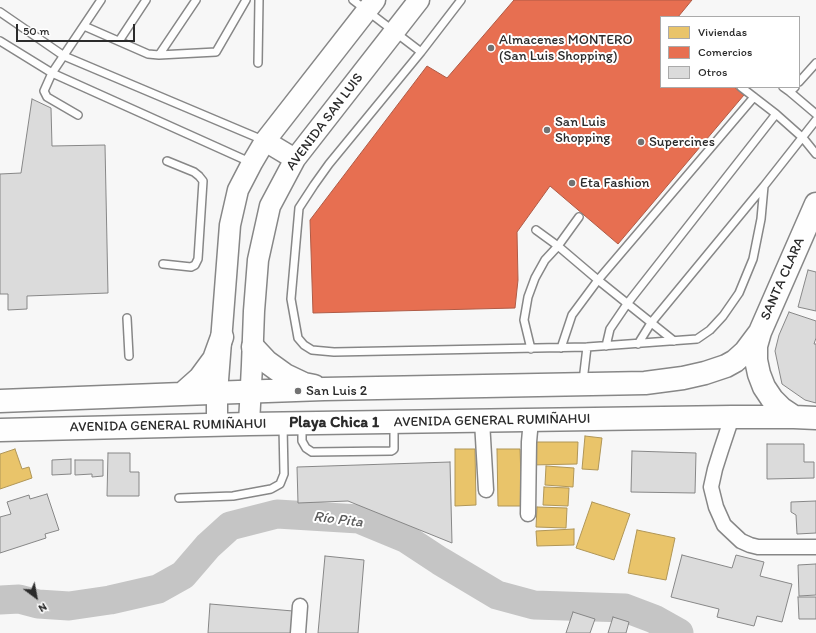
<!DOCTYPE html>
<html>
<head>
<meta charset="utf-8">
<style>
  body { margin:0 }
  #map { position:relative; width:816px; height:633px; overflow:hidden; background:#f7f7f7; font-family:Itim,sans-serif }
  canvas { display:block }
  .legend { position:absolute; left:660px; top:16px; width:140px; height:72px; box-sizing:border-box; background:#fff; border:1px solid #aaa; margin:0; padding:5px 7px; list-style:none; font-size:12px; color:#2b2b2b }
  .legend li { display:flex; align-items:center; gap:8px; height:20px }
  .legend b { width:20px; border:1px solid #aaa }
  .north { position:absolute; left:16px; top:577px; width:40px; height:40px; -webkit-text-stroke:3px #fff; paint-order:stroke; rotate:148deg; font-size:11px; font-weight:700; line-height:16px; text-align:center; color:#2b2b2b }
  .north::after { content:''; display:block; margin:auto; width:14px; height:18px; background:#2b2b2b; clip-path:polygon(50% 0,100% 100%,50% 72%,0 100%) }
  .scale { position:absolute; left:16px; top:24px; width:119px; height:18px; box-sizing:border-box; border:2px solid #2b2b2b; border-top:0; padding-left:5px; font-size:12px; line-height:14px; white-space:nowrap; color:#2b2b2b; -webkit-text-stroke:3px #fff; paint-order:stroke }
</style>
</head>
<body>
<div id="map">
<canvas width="816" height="633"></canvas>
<ul class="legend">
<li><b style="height:11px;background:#e9c46a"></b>Viviendas</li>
<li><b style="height:11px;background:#e76f51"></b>Comercios</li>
<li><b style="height:11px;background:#dbdbdb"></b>Otros</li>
</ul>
<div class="north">N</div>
<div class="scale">50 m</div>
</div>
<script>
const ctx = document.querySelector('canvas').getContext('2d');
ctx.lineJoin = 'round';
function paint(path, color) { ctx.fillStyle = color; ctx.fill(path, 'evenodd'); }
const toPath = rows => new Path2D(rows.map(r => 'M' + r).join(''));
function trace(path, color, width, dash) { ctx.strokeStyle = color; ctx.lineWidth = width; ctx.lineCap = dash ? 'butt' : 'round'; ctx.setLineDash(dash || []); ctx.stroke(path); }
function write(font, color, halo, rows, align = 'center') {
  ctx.font = font + ' Itim,sans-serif'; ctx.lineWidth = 4; ctx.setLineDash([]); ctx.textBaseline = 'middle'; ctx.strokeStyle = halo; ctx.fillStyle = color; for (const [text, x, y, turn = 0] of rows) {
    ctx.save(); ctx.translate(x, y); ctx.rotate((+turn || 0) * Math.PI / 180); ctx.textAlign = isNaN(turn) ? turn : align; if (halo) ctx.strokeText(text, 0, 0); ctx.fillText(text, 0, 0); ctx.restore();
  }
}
const homes = toPath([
  [585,436,602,438,598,470,582,469,585,436],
  [531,442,578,442,577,464,531,465,531,442],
  [15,449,22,469,29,467,32,478,0,489,0,454,15,449],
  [455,449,475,449,476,505,455,506,455,449],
  [497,449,520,449,522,506,498,506,497,449],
  [546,466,574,468,573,487,545,485,546,466],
  [544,487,569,488,568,506,543,505,544,487],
  [592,502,630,514,614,560,576,548,592,502],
  [537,507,567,508,566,528,536,527,537,507],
  [574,529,574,545,537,546,536,531,574,529],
  [637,530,675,538,666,580,628,573,637,530]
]);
paint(homes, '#e9c46a');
trace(homes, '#b09657', 1);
const shops = toPath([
  [514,0,692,0,678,17,661,17,661,87,734,87,744,95,618,244,550,186,517,232,518,280,515,308,313,313,310,220,427,66,447,78,514,0]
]);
paint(shops, '#e76f51');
trace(shops, '#af5b46', 1);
trace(toPath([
  [0,600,19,599,38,604,69,606,110,600,158,589,183,575,208,546,230,526,277,514,359,519,405,538,440,561,497,595,534,605,625,608,654,619,679,633]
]), '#c5c5c5', 29);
const building = toPath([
  [32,99,51,108,52,146,105,145,108,293,27,296,27,309,8,310,8,294,0,294,0,174,21,173,32,99],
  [808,270,816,272,816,311,798,307,808,270],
  [789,312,816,321,816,338,814,344,816,344,816,403,805,400,782,384,775,351,779,335,789,312],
  [767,444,804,444,804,462,814,462,814,478,767,479,767,444],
  [632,451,696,453,695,493,631,492,632,451],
  [108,453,130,453,130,472,139,472,139,496,107,496,108,453],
  [71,459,71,474,52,475,52,460,71,459],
  [75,460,103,460,103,476,92,477,92,474,75,475,75,460],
  [450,462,452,543,348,501,298,503,297,467,450,462],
  [47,494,59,530,45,534,46,538,0,553,0,517,11,514,7,502,29,495,30,499,47,494],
  [816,501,816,533,797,534,796,515,791,512,791,502,816,501],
  [682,555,732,568,736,555,764,562,760,576,792,584,782,622,757,616,754,626,717,617,719,609,671,597,682,555],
  [325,556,364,560,358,633,318,633,325,556],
  [816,564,816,595,799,596,798,565,816,564],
  [798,597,816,597,816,619,799,619,798,597],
  [210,604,293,611,291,633,208,633,210,604],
  [573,612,595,619,590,633,566,633,573,612],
  [613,617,629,622,626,633,608,633,613,617]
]);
paint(building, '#dbdbdb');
trace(building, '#878787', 1);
const lane = toPath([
  [353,0,421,52,461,0],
  [0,12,64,56,263,140],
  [84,26,148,54,159,55,196,0],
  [0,41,52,73,252,163],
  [119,41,146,0],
  [421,52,329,164,314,185,299,208,291,299,298,338,304,345,312,350,334,352,587,347,697,339,710,330,723,316,739,293,753,259,761,219,764,186,816,120],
  [159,55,216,52,246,0],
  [258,63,259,0],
  [799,82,816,63],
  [741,87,776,114,803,138,816,154],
  [783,87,790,92],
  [795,87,790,92,816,114],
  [78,115,47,97,44,91,52,73,101,0],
  [536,230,558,246,598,280,674,341],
  [163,264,191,267,195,265,198,259,203,181,199,176,194,172,167,161],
  [127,318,129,356],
  [638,344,651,323,764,186],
  [606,346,610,329,627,304,776,114],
  [561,348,572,315,598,280,754,97],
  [531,349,524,320,528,297,535,278,545,260,558,246,579,217],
  [583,381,587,347],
  [302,426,302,441,306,448,312,452,391,451,393,450,394,449,394,425],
  [179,498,233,496,271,489,280,484,284,474,283,426]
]);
const street = toPath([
  [732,417,721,450,715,469,711,487,716,507,724,525,741,541,750,545,758,547,816,547],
  [482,421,486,490],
  [528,514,529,442,531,420],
  [298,633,300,606]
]);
const secondary = toPath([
  [265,141,295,159],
  [249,424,252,365,254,311,258,260,270,206,295,159,419,0],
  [217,425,217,393,230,225,238,190,252,163,265,141,375,0]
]);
const highway = toPath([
  [253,347,267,362,285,375,304,384,314,386],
  [182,394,200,378,214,359,222,337],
  [0,401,182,394,324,389,645,383,683,378,705,373,726,366,735,361,745,352,760,332],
  [794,417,782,409,772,399,764,387,759,374,756,360,756,346,760,332,816,204],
  [0,430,249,424,732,417,794,417,816,418]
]);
trace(lane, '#878787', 10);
trace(street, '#878787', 17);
trace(secondary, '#878787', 23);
trace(highway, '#878787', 25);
trace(lane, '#fefefe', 7);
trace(street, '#fefefe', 14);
trace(secondary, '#fefefe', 20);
trace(highway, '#fefefe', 22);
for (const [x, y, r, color] of [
  [491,48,4,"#727272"],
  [547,130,4,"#727272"],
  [641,142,4,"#727272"],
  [572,183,4,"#727272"],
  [298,391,4,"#727272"]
]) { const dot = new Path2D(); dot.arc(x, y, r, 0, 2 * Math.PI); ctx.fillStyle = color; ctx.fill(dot); trace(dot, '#fff', 1.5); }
write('14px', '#2b2b2b', '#fff', [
  ["Almacenes MONTERO",499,40],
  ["(San Luis Shopping)",499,56],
  ["San Luis",555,122],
  ["Shopping",555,138],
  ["Supercines",649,142],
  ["Eta Fashion",580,183],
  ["San Luis 2",306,391]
], 'left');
write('14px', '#2b2b2b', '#fff', [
  ["AVENIDA SAN LUIS",325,122,-53],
  ["SANTA CLARA",783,279,-66],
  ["AVENIDA GENERAL RUMIÑAHUI",492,421,-1],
  ["AVENIDA GENERAL RUMIÑAHUI",168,426,-1]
]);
write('italic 15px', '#5a5a5a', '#fff', [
  ["Río Pita",338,520,7]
]);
write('bold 16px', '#2b2b2b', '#fff', [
  ["Playa Chica 1",334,423]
]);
</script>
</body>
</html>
